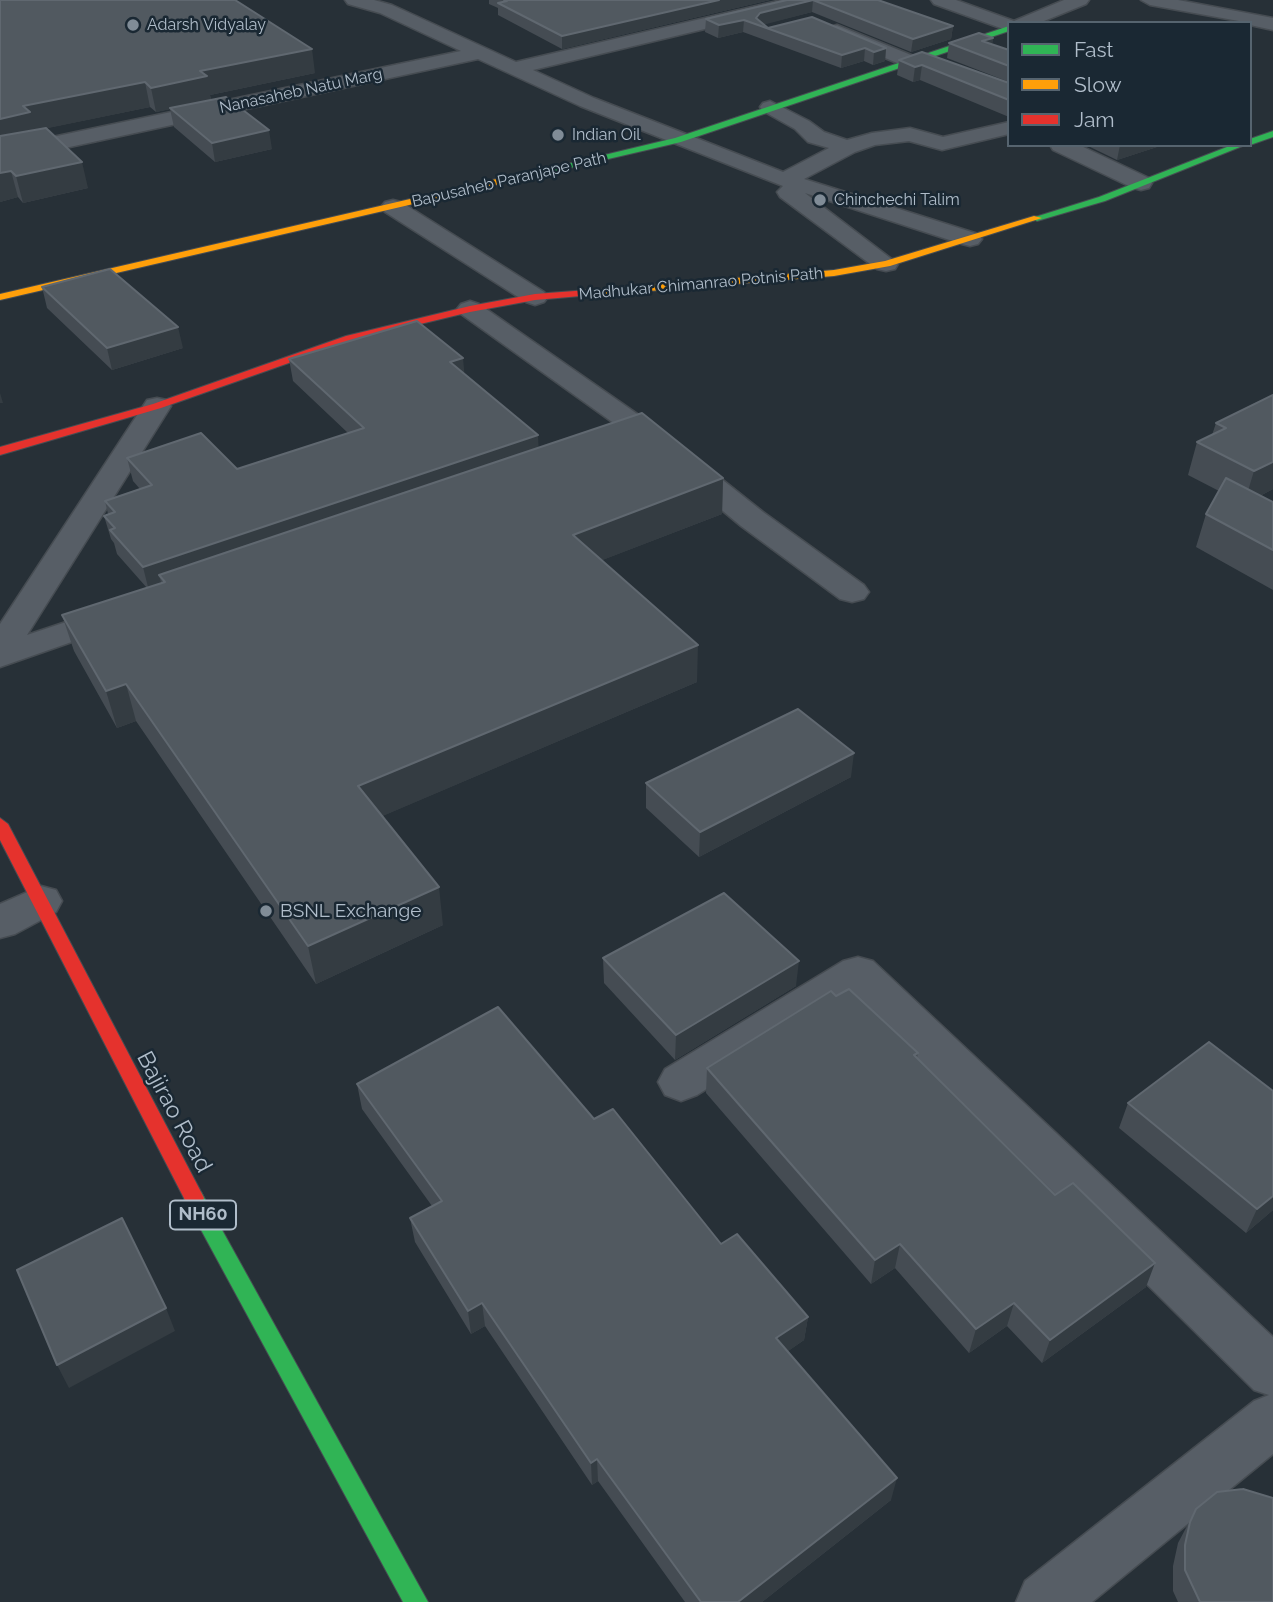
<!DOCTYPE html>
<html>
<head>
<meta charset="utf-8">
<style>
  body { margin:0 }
  #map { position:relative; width:1273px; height:1602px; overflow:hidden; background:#273037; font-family:Raleway,sans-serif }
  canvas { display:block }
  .legend { position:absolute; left:1007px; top:21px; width:245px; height:126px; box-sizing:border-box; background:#1a2833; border:2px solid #56646f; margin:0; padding:9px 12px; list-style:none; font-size:21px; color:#b0bdca }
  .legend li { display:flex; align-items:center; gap:14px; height:35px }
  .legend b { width:35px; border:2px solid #56646f }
</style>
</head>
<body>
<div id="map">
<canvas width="1273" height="1602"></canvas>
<ul class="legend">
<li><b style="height:9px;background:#30b455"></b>Fast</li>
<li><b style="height:9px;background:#ff9f0a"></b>Slow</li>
<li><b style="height:9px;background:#e5322d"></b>Jam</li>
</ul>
</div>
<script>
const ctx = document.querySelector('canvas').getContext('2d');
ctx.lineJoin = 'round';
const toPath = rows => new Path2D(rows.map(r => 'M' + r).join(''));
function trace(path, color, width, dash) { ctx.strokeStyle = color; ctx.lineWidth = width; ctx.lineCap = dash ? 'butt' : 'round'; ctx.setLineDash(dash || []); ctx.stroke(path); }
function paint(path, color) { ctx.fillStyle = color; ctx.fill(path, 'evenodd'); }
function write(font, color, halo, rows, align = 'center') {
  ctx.font = font + ' Raleway,sans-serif'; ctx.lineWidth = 5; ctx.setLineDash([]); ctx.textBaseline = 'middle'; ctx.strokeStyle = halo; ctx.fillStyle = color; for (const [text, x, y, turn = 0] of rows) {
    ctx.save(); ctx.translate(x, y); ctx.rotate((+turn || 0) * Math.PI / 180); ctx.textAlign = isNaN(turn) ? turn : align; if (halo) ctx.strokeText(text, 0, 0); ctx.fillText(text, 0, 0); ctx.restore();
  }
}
const street = toPath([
  [345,0,374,0,392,5,516,62,782,0,814,0,805,5,533,70,594,98,783,172,829,148,808,142,795,129,763,111,760,107,763,103,770,101,809,121,824,132,847,140,872,133,910,128,943,137,1009,122,1009,134,942,150,909,141,875,145,855,152,804,179,978,234,982,239,978,244,970,246,962,244,805,193,898,264,895,269,886,271,877,269,780,197,777,192,783,186,580,106,478,59,0,162,0,148,461,51,380,13,348,4,345,0],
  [931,0,956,0,1014,21,1064,0,1089,0,1086,4,1039,23,1009,23,1009,31,934,4,931,0],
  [1141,0,1178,0,1273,18,1273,30,1250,25,1250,23,1150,5,1141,0],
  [837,25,916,57,919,61,909,67,902,65,830,35,828,31,830,27,837,25],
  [1050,145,1079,145,1149,178,1152,183,1149,188,1141,190,1133,188,1053,150,1050,145],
  [393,200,401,202,544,292,548,297,544,302,535,305,526,302,385,212,381,207,385,202,393,200],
  [470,301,479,304,656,427,763,512,864,585,869,592,864,599,852,602,840,599,741,526,636,439,461,314,457,309,461,304,470,301],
  [157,398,167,400,171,406,27,635,117,605,129,608,134,615,129,622,0,667,0,624,147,400,157,398],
  [41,886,56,890,62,901,56,912,15,934,0,938,0,904,41,886],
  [858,957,873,961,1273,1337,1273,1454,1092,1602,1016,1602,1025,1581,1254,1401,1269,1395,1254,1390,855,996,697,1095,681,1101,665,1095,658,1082,665,1069,843,961,858,957]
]);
const fast = toPath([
  [1009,26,1009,31,681,142,518,180,513,177,675,138,1009,26],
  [1273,131,1273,137,1250,145,1250,139,1273,131],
  [1232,145,1245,145,1105,201,1037,221,1032,218,1099,197,1232,145],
  [194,1189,201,1192,428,1602,403,1602,187,1204,184,1198,187,1192,194,1189]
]);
const slow = toPath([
  [518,174,523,177,521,179,0,300,0,294,518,174],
  [1034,216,1042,218,890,266,834,276,588,296,583,293,588,290,834,270,885,261,1034,216]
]);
const jam = toPath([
  [588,290,593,293,592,295,535,300,470,312,354,340,161,408,0,455,0,447,153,404,346,336,470,306,535,294,588,290],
  [0,818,8,824,201,1192,204,1198,201,1204,194,1207,187,1204,0,840,0,818]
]);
trace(street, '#464c52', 3);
trace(fast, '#464c52', 2);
trace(slow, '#464c52', 2);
trace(jam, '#464c52', 2);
paint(street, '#575e66');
paint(fast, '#30b455');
paint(slow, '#ff9f0a');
paint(jam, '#e5322d');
paint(toPath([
  [0,0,315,73,210,95,211,100,272,149,215,162,174,127,170,109,156,112,150,107,47,128,88,188,23,203,18,197,0,202],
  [489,0,770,0,562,49,498,15,498,8,489,4],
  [787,0,878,0,953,26,951,39,911,52,812,12,764,24,768,28,886,48,885,61,873,65,864,61,841,68,743,32,718,38,705,32,706,19],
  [993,38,992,44,1009,50,1009,82,947,58,949,43],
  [899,60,1009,83,1009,117,920,80,913,82,897,75],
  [1086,145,1163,145,1117,160],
  [42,287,183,348,112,370,47,308],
  [289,359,464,374,538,435,538,447,723,478,722,514,602,560,697,682,382,816,443,925,316,984,136,721,117,728,74,651,62,615,147,588,117,554,114,543,111,539,104,516,108,514,105,501,140,489,133,481,127,458,237,469,348,433,293,381],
  [1273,395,1273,489,1260,496,1273,502,1273,590,1196,547,1206,514,1219,491,1188,475,1197,442,1212,435,1216,423],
  [851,777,699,857,646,808,646,783],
  [603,958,796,986,675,1060,604,983],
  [836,996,918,1053,917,1058,1146,1287,1042,1363,1007,1326,969,1353,895,1268,871,1284,706,1093,707,1068],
  [357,1084,594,1119,721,1244,808,1317,804,1340,788,1351,891,1500,762,1602,685,1602,598,1481,592,1485,485,1326,471,1334,415,1242,410,1218,432,1206,362,1109],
  [1128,1103,1273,1210,1246,1233,1119,1128],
  [1196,1509,1273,1602,1178,1602,1173,1591,1173,1566,1178,1543]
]), '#454c53');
paint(toPath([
  [719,0,770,0,562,49,562,36],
  [813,0,812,12,759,26,756,18,760,13],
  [744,20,743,32,718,38,719,25],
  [953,26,951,39,911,52,913,39],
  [993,38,991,53,980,56,982,41],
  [865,48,864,61,841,68,842,55],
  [886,48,885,61,873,65,874,52],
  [312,49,315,73,210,95,211,101,156,112,151,88,200,71],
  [922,65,920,80,913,82,915,67],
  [145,82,150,107,34,131,0,146,0,119,23,106],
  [269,130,272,149,215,162,212,143],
  [1120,145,1163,145,1117,160],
  [82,162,88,188,23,203,16,176],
  [11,171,18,197,0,202,0,173],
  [178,327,183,348,112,370,107,348],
  [463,358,465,380,450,362],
  [0,393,3,403,0,403],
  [538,435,539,457,159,575,162,586,149,591,143,567],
  [1273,462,1273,489,1244,504,1254,471],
  [723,478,722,514,574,571,573,535],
  [698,645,697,682,364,824,358,786],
  [126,684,136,721,117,728,106,691],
  [854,753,851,777,699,857,700,832],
  [439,887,443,925,316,984,308,946],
  [799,961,796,986,675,1060,676,1035],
  [1273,1196,1273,1210,1246,1233,1257,1209],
  [900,1244,895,1268,871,1284,875,1260],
  [1155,1263,1146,1287,1042,1363,1050,1340],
  [482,1303,485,1326,471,1334,468,1311],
  [1014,1303,1007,1326,969,1353,976,1329],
  [166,1308,175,1331,69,1388,57,1365],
  [808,1317,804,1340,774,1361,776,1338],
  [597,1459,598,1481,592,1485,591,1463],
  [897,1478,891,1500,762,1602,738,1602]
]), '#343c42');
const building = toPath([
  [0,0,235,0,312,49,200,71,207,76,151,88,145,82,23,106,30,112,0,119,0,0],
  [504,0,719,0,562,36,498,3,507,1,504,0],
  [787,0,878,0,953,26,913,39,813,0,760,13,756,18,768,28,812,17,886,48,874,52,865,48,842,55,744,20,719,25,706,19,787,0],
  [979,33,993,38,982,41,1009,50,1009,66,949,43,979,33],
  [922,52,1009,83,1009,100,922,65,915,67,899,60,922,52],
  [226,97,269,130,212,143,170,108,226,97],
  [46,128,82,162,16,176,11,171,0,173,0,136,46,128],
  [110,269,178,327,107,348,42,287,110,269],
  [417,321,463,358,450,362,538,435,143,567,110,530,115,528,104,516,115,512,105,501,152,485,127,458,201,433,237,469,364,428,289,359,417,321],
  [1273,395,1273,462,1254,471,1197,442,1226,428,1216,423,1273,395],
  [642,413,723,478,573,535,698,645,358,786,439,887,308,946,126,684,106,691,62,615,165,582,159,575,642,413],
  [1226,478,1273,502,1273,550,1206,514,1226,478],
  [798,709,854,753,700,832,646,783,798,709],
  [724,893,799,961,676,1035,603,958,724,893],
  [849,989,918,1053,914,1055,1055,1195,1073,1183,1155,1263,1050,1340,1014,1303,976,1329,900,1244,875,1260,707,1068,831,991,836,996,849,989],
  [498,1007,594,1119,613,1109,721,1244,737,1234,808,1317,776,1338,897,1478,738,1602,701,1602,597,1459,591,1463,482,1303,468,1311,410,1218,442,1201,357,1084,498,1007],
  [1209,1042,1273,1091,1273,1196,1257,1209,1128,1103,1209,1042],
  [122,1218,166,1308,57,1365,17,1270,122,1218],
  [1243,1489,1273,1498,1273,1602,1200,1602,1185,1570,1185,1545,1190,1522,1196,1509,1217,1492,1243,1489]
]);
paint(building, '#515960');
trace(building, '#606870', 2);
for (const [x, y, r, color] of [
  [133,25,7,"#808c97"],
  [558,135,7,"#808c97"],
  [820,200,7,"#808c97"],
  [266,911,7,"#808c97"]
]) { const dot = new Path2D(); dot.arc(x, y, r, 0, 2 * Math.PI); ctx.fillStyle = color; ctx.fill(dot); trace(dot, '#1a2833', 2.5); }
write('16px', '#b0bdca', '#1a2833', [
  ["Adarsh Vidyalay",147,25],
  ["Indian Oil",572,135],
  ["Chinchechi Talim",834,200]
], 'left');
write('16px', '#b0bdca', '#1a2833', [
  ["Nanasaheb Natu Marg",301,91,-12],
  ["Bapusaheb Paranjape Path",509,180,-13],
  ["Madhukar Chimanrao Potnis Path",701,284,-5]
]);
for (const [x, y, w] of [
  [203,1215,66]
]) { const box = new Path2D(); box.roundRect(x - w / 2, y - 14.5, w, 29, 5); ctx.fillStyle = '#1a2833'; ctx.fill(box); trace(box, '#b0bdca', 2); }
write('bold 18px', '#b0bdca', null, [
  ["NH60",203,1215]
]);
write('19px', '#b0bdca', '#1a2833', [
  ["BSNL Exchange",280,911]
], 'left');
write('23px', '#b0bdca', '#1a2833', [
  ["Bajirao Road",174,1112,62]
]);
</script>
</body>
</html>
